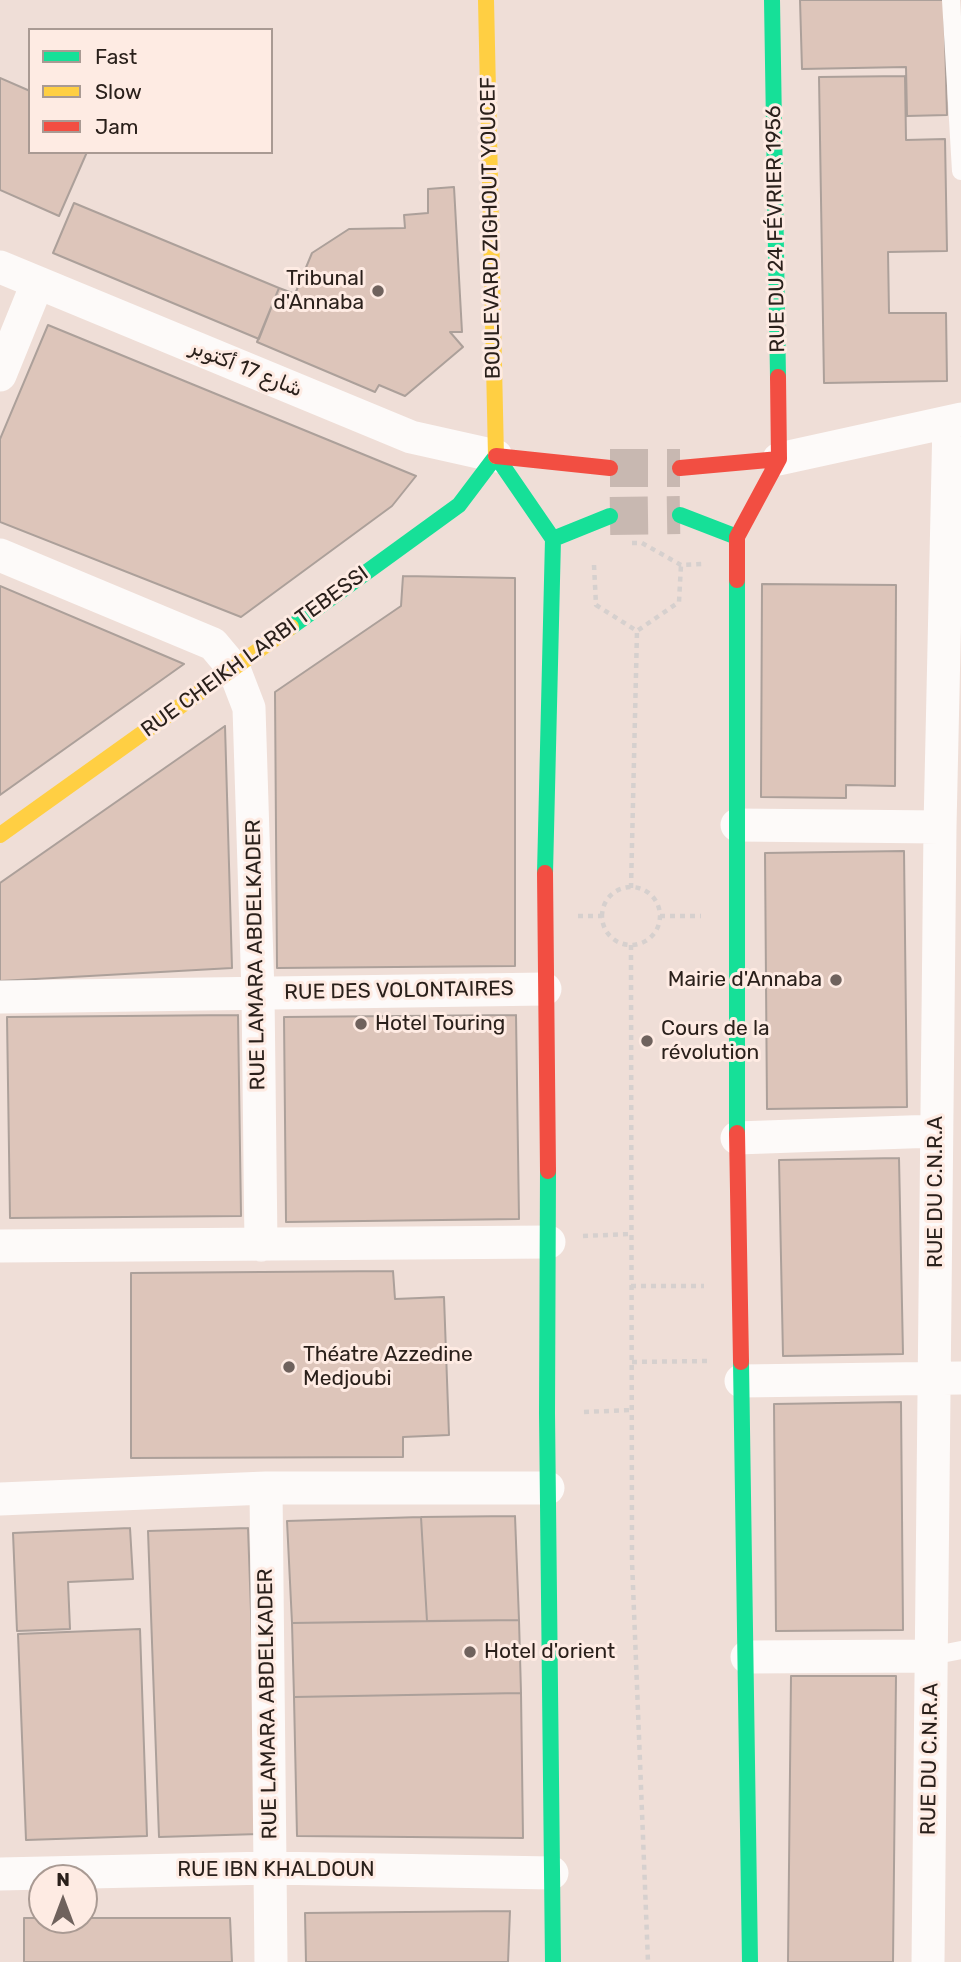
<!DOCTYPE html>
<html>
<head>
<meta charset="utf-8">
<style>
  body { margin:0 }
  #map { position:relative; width:961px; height:1962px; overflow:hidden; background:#efded7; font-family:Rubik,sans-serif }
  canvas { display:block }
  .legend { position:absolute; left:28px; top:28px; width:245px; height:126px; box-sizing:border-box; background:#feebe3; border:2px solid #a99a93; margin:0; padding:9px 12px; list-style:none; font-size:21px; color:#2a201b }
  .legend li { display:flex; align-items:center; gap:14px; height:35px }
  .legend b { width:35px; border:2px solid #a99a93 }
  .north { position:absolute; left:28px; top:1864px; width:70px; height:70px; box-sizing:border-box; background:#feebe3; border:2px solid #a99a93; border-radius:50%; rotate:0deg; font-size:19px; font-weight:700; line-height:28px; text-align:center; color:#2a201b }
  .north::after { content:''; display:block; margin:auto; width:24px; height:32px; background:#6f625d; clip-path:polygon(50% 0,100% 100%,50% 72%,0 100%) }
</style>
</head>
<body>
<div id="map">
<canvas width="961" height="1962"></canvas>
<ul class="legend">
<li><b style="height:9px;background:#16e098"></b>Fast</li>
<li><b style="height:9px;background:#ffcf43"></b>Slow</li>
<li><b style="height:9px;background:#f24e42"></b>Jam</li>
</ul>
<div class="north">N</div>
</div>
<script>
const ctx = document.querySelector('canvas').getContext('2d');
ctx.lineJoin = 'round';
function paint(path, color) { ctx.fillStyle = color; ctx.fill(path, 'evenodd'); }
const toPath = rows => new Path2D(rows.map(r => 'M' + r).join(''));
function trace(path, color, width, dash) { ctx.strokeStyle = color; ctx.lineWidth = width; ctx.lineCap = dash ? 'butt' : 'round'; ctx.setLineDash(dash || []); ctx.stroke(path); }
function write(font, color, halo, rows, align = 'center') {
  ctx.font = font + ' Rubik,Vazirmatn,sans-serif'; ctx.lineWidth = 6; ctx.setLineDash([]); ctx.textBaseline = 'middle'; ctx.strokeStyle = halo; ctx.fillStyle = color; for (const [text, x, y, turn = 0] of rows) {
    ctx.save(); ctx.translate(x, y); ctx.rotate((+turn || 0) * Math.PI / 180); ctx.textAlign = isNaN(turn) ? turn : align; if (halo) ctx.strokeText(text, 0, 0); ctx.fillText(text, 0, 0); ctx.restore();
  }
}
const building = toPath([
  [800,0,944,0,947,115,907,116,906,67,802,69,800,0],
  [905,76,906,140,945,139,947,251,888,252,889,313,946,313,947,381,824,383,819,77,905,76],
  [0,78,30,91,30,152,87,152,59,216,0,190,0,78],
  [454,187,462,332,450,332,463,347,405,396,379,385,375,392,257,342,279,288,295,294,312,253,349,229,405,228,404,215,428,213,428,189,454,187],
  [74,203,279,288,259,339,53,253,74,203],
  [48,325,416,476,392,506,241,617,0,522,0,439,48,325],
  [403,576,515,578,515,966,277,968,275,692,401,606,403,576],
  [762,584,896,585,895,786,846,785,846,798,761,797,762,584],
  [0,586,184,664,0,795,0,586],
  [225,726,232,968,0,981,0,883,225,726],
  [904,851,907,1107,767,1109,765,853,904,851],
  [238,1015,241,1216,10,1218,7,1017,238,1015],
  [516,1015,519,1219,286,1222,284,1017,516,1015],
  [899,1158,903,1354,783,1356,779,1160,899,1158],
  [393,1271,395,1299,444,1297,449,1435,403,1437,403,1457,131,1458,131,1273,393,1271],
  [901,1402,903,1630,776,1631,774,1404,901,1402],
  [515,1516,519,1620,427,1621,421,1517,515,1516],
  [421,1517,427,1621,292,1623,287,1521,421,1517],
  [130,1528,133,1579,68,1582,70,1629,17,1631,13,1533,130,1528],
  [248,1528,259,1834,159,1837,148,1531,248,1528],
  [519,1620,521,1693,294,1697,292,1623,519,1620],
  [140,1629,147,1836,26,1840,18,1634,140,1629],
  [791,1676,896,1676,893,1962,788,1962,791,1676],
  [521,1693,523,1838,297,1836,294,1697,521,1693],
  [510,1911,508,1962,306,1962,305,1913,510,1911],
  [24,1918,230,1918,232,1962,24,1962,24,1918]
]);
paint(building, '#ddc5ba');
trace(building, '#aca09a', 2);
trace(toPath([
  [610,468,680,468],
  [610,516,680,515]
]), '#c8b8b1', 38, [38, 19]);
trace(toPath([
  [632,543,642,543,681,565,702,564],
  [594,565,596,605,637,631,679,602,681,565],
  '602 916a29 29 0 1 1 58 0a29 29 0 1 1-58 0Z',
  [631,888,637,631],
  [578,916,602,916],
  [660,916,701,916],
  [631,945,632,1561,648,1962],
  [583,1236,631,1234],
  [631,1286,704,1286],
  [632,1362,708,1361],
  [584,1412,632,1410]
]), '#d6d0ce', 4.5, [5, 5]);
trace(toPath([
  [951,0,961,171],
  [931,1656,961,1650]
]), '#fdfaf9', 18);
trace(toPath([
  [0,267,411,437,496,456],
  [0,375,37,284],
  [779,459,961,419],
  [0,555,213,644,234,669,249,708,258,993,261,1245],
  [737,825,940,827],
  [0,997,545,989],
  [737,1138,936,1131],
  [0,1246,549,1242],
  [741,1381,961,1378],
  [266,1488,271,1962],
  [0,1499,266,1488,548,1488],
  [747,1657,931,1656],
  [0,1874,270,1868,552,1873],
  [928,1962,940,827,949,422]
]), '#fdfaf9', 33);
trace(toPath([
  [772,0,778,377],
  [496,456,553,539,545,873],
  [680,515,737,537],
  [553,539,610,516],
  [291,627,459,505,496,456],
  [737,1133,737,580],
  [548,1171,547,1413,553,1962],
  [741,1362,750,1962]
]), '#16e098', 16);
trace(toPath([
  [486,0,496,456],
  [0,835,291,627]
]), '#ffcf43', 16);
trace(toPath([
  [496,456,610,468],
  [680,468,779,459],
  [737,580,737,537,779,459,778,377],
  [545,873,548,1171],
  [737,1133,741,1362]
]), '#f24e42', 16);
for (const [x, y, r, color] of [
  [378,291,7,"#6f625d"],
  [836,980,7,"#6f625d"],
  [361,1024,7,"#6f625d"],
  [647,1041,7,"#6f625d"],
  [289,1367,7,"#6f625d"],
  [470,1652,7,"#6f625d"]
]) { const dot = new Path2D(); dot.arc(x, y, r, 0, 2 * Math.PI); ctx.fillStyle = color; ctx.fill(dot); trace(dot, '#feebe3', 2.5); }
write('21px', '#2a201b', '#feebe3', [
  ["BOULEVARD ZIGHOUT YOUCEF",491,228,-91],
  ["RUE DU 24 FÉVRIER 1956",776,229,-91],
  ["شارع 17 أكتوبر",246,369,22],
  ["RUE CHEIKH LARBI TEBESSI",255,652,-36],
  ["RUE LAMARA ABDELKADER",256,955,-91],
  ["RUE DES VOLONTAIRES",399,991,-1],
  ["RUE DU C.N.R.A",936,1192,-90],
  ["RUE LAMARA ABDELKADER",268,1704,-91],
  ["RUE DU C.N.R.A",930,1759,-89],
  ["RUE IBN KHALDOUN",276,1870]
]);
write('21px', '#2a201b', '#feebe3', [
  ["Tribunal",364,279,"right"],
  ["d'Annaba",364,303,"right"],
  ["Mairie d'Annaba",822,980,"right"],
  ["Hotel Touring",375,1024],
  ["Cours de la",661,1029],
  ["révolution",661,1053],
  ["Théatre Azzedine",303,1355],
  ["Medjoubi",303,1379],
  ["Hotel d'orient",484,1652]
], 'left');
</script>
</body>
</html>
